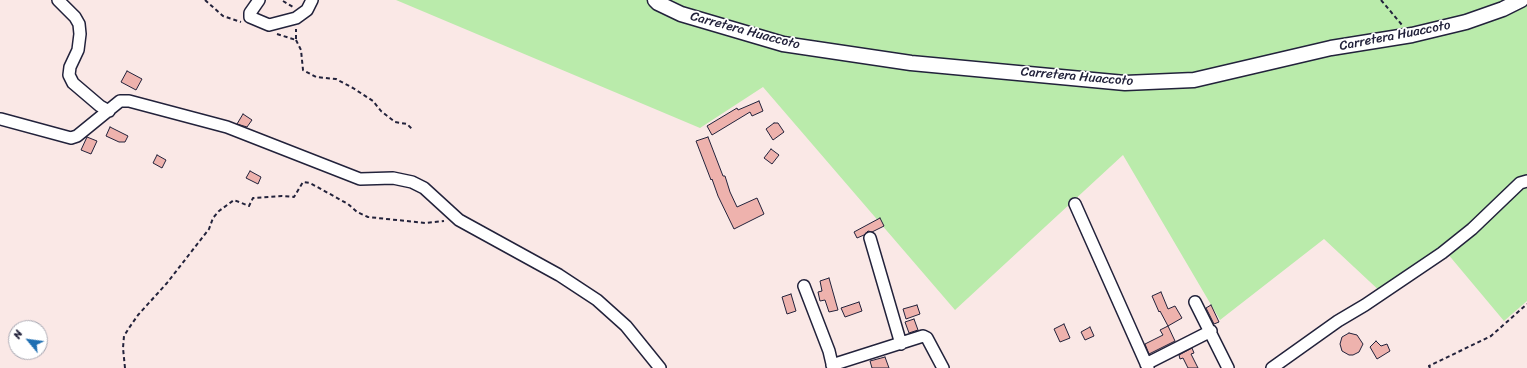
<!DOCTYPE html>
<html>
<head>
<meta charset="utf-8">
<style>
  body { margin:0 }
  #map { position:relative; width:1527px; height:368px; overflow:hidden; background:#fae8e6; font-family:Sriracha,sans-serif }
  canvas { display:block }
  .north { position:absolute; left:8px; top:320px; width:40px; height:40px; box-sizing:border-box; background:#fff; border:1px solid #a7a7b1; border-radius:50%; rotate:299deg; font-size:11px; font-weight:700; line-height:16px; text-align:center; color:#22223b }
  .north::after { content:''; display:block; margin:auto; width:14px; height:18px; background:#1f6fb2; clip-path:polygon(50% 0,100% 100%,50% 72%,0 100%) }
</style>
</head>
<body>
<div id="map">
<canvas width="1527" height="368"></canvas>
<div class="north">N</div>
</div>
<script>
const ctx = document.querySelector('canvas').getContext('2d');
ctx.lineJoin = 'round';
function paint(path, color) { ctx.fillStyle = color; ctx.fill(path, 'evenodd'); }
const toPath = rows => new Path2D(rows.map(r => 'M' + r).join(''));
function trace(path, color, width, dash) { ctx.strokeStyle = color; ctx.lineWidth = width; ctx.lineCap = dash ? 'butt' : 'round'; ctx.setLineDash(dash || []); ctx.stroke(path); }
function write(font, color, halo, rows, align = 'center') {
  ctx.font = font + ' Sriracha,sans-serif'; ctx.lineWidth = 3.5; ctx.setLineDash([]); ctx.textBaseline = 'middle'; ctx.strokeStyle = halo; ctx.fillStyle = color; for (const [text, x, y, turn = 0] of rows) {
    ctx.save(); ctx.translate(x, y); ctx.rotate((+turn || 0) * Math.PI / 180); ctx.textAlign = isNaN(turn) ? turn : align; if (halo) ctx.strokeText(text, 0, 0); ctx.fillText(text, 0, 0); ctx.restore();
  }
}
paint(toPath([
  [396,0,1527,0,1527,301,1504,321,1447,253,1384,295,1324,239,1220,320,1123,155,955,310,763,87,700,128]
]), '#baebab');
const building = toPath([
  [127,71,142,79,136,90,121,82,127,71],
  [759,101,763,111,752,116,750,112,712,135,707,126,737,108,738,110,759,101],
  [243,114,252,120,247,127,237,124,243,114],
  [774,123,778,123,784,132,773,140,766,129,774,123],
  [110,127,128,136,125,142,119,142,106,136,110,127],
  [87,137,97,141,91,154,81,150,87,137],
  [708,137,723,176,725,176,730,192,737,207,757,198,764,214,734,229,718,196,712,179,711,180,696,141,708,137],
  [771,149,779,155,772,164,764,158,771,149],
  [157,155,166,160,162,168,153,163,157,155],
  [250,171,261,177,258,184,246,178,250,171],
  [880,218,884,226,872,232,868,231,864,235,857,238,854,232,880,218],
  [829,278,838,310,829,312,825,300,820,301,818,292,822,291,820,281,829,278],
  [1161,292,1168,309,1175,306,1182,318,1168,326,1175,341,1149,354,1145,344,1163,335,1160,330,1168,326,1160,311,1159,312,1152,296,1161,292],
  [791,294,796,311,787,314,782,297,791,294],
  [859,302,862,311,845,317,841,308,859,302],
  [917,305,920,314,906,319,903,309,917,305],
  [1211,305,1219,322,1214,324,1206,308,1211,305],
  [914,319,918,330,909,333,905,322,914,319],
  [1064,324,1070,338,1060,342,1054,329,1064,324],
  [1090,327,1094,336,1085,340,1081,332,1090,327],
  [1349,333,1357,335,1363,344,1359,352,1353,355,1349,355,1342,351,1340,344,1342,337,1349,333],
  [1376,341,1381,346,1387,344,1390,351,1377,359,1370,347,1376,341],
  [1192,348,1194,353,1191,354,1198,368,1188,368,1183,358,1180,359,1179,355,1192,348],
  [885,357,889,368,872,368,870,361,885,357]
]);
paint(building, '#eeb2ad');
trace(building, '#22223b', 1);
const minor = toPath([
  [58,0,75,17,79,24,80,34,78,50,70,67,69,75,73,83,100,106,109,111],
  [259,0,250,13,250,17,269,25,296,18,307,10,312,0],
  [1,119,71,138,77,136,120,101,129,101,227,127,360,179,393,178,412,182,424,188,459,220,559,275,597,300,626,326,660,368],
  [1075,204,1148,368],
  [870,238,901,344],
  [804,286,829,351,833,368],
  [1195,302,1228,368],
  [1146,364,1211,331],
  [832,365,923,336,927,338,943,368],
  [1272,368,1338,321,1365,305,1442,253,1472,229,1520,183,1527,181]
]);
const tertiary = toPath([
  [655,0,658,3,681,14,783,44,911,63,1125,83,1194,80,1331,48,1412,35,1466,22,1503,9,1521,0]
]);
trace(minor, '#22223b', 14);
trace(tertiary, '#22223b', 17);
trace(toPath([
  [205,0,223,16,241,22],
  [1381,0,1402,25],
  [283,1,293,7],
  [277,34,296,40,296,29],
  [296,40,301,50,303,70,316,77,336,79,353,88,373,101,381,111,395,122,407,124,412,129],
  [125,368,123,348,124,336,129,328,138,315,167,283,209,229,213,218,219,211,234,200,249,206,253,198,282,196,294,197,303,182,310,183,348,204,357,212,368,217,425,223,444,221],
  [1430,368,1429,366,1491,336,1527,304]
]), '#22223b', 2, [4, 3]);
trace(minor, '#fff', 11);
trace(tertiary, '#fff', 14);
write('13px', '#22223b', '#fff', [
  ["Carretera Huaccoto",745,31,15],
  ["Carretera Huaccoto",1395,36,-11],
  ["Carretera Huaccoto",1077,77,5]
]);
</script>
</body>
</html>
